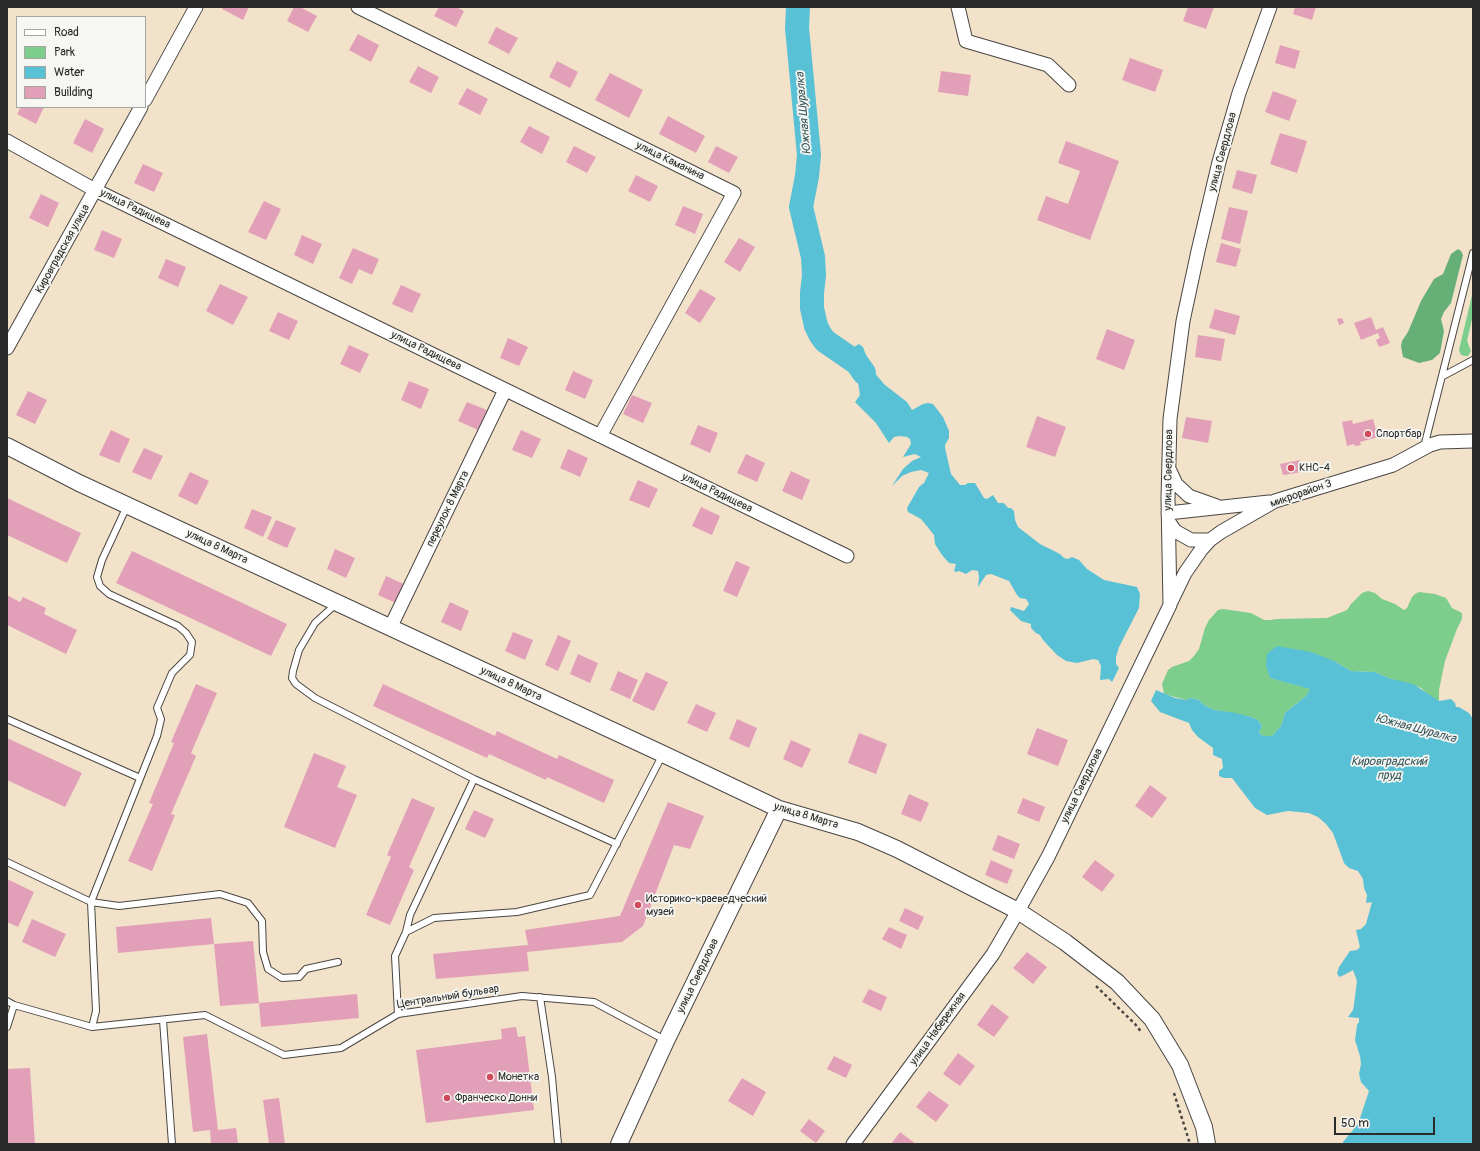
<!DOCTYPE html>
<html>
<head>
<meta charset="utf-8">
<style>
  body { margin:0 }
  #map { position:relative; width:1480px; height:1151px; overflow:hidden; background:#f2e2c9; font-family:Pangolin,sans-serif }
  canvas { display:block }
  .frame { position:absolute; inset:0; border:8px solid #2b2b2b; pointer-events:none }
  .legend { position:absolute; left:16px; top:16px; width:130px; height:92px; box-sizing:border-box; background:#f6f6f2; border:1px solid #a5a5a2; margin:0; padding:5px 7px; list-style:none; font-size:12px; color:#2b2b2b }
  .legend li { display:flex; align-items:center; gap:8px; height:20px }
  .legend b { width:20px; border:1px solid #a5a5a2 }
  .scale { position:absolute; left:1334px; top:1117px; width:101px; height:18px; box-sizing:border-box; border:2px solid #2b2b2b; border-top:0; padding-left:5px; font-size:12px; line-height:14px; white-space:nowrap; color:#2b2b2b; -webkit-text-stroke:3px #f6f6f2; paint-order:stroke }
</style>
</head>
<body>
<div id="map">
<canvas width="1480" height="1151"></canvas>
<div class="frame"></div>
<ul class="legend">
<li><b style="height:5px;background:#fff"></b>Road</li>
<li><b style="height:11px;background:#7dcd8d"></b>Park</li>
<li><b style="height:11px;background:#59c1d6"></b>Water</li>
<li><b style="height:11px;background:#e2a0b8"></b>Building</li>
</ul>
<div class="scale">50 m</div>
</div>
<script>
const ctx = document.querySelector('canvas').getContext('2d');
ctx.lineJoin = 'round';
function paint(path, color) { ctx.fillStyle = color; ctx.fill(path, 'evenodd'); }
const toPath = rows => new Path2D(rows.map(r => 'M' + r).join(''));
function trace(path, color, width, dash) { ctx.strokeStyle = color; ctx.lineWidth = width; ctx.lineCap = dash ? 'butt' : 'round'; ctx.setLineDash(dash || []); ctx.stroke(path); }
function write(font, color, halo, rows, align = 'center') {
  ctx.font = font + ' Pangolin,sans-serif'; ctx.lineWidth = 3.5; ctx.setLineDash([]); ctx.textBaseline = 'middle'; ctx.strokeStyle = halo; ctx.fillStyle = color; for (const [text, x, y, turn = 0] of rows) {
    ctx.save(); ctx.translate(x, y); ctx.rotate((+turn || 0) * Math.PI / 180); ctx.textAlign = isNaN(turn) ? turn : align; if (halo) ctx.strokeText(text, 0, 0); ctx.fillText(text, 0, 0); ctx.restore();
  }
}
paint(toPath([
  [1473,291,1473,315,1467,341,1471,351,1468,356,1465,356,1461,355,1459,350],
  [1368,591,1375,593,1382,599,1395,604,1404,610,1407,608,1412,597,1415,594,1419,592,1435,594,1446,598,1452,608,1462,613,1462,619,1457,629,1445,661,1439,690,1439,701,1429,696,1421,688,1388,678,1375,672,1351,671,1334,661,1270,678,1311,689,1307,695,1285,713,1281,726,1272,736,1264,736,1259,733,1262,726,1258,720,1251,717,1214,710,1204,705,1199,700,1191,698,1186,700,1164,694,1162,684,1168,670,1172,667,1189,661,1194,656,1199,649,1205,628,1209,620,1218,610,1223,609,1251,613,1264,620,1270,620,1277,619,1327,618,1347,610,1351,604,1362,593]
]), '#7dcd8d');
paint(toPath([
  [1458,249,1461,251,1463,255,1451,303,1444,312,1441,319,1444,331,1440,353,1432,360,1419,363,1403,357,1401,346,1402,341,1408,332,1421,301,1434,279,1443,274,1451,254]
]), '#66b078');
paint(toPath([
  [859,344,863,347,871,369,885,385,907,402,912,410,923,404,928,403,933,404,943,417,949,431,949,438,945,445,945,448,951,474,960,485,965,485,968,483,975,483,984,498,987,499,993,495,998,503,1004,503,1008,508,1011,508,1014,511,1015,520,1018,527,1040,544,1060,554,1064,558,1068,559,1072,557,1079,560,1087,569,1104,580,1137,587,1140,594,1139,608,1119,647,1116,657,1116,664,1119,668,1112,682,1109,679,1100,680,1101,666,1098,660,1093,659,1077,663,1066,661,1057,655,1043,640,1040,635,1036,633,1031,628,1031,624,1021,621,1010,610,1011,607,1024,611,1029,604,1026,599,1020,598,1017,595,1009,581,991,574,986,575,978,587,979,578,978,571,972,570,966,574,959,571,956,572,954,571,956,564,949,563,942,555,935,544,934,535,926,525,921,519,908,512,907,508,919,487,924,483,929,473,921,470,911,472,902,476,892,486,903,469,912,461,921,457,915,454,903,457,911,444,910,439,907,437,900,436,894,437,889,443,876,423,855,402,860,395,857,376,854,369,842,357,840,352,855,353,854,347],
  [1277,646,1311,652,1334,661,1351,671,1375,672,1388,678,1413,684,1439,701,1451,699,1455,703,1456,707,1459,707,1469,713,1473,719,1473,1144,1343,1144,1343,1142,1358,1124,1369,1091,1361,1082,1359,1074,1361,1064,1360,1056,1355,1040,1357,1025,1359,1022,1359,1018,1348,1017,1353,1010,1354,1004,1357,981,1353,970,1344,975,1339,977,1337,973,1339,967,1350,951,1357,950,1360,947,1356,930,1361,929,1366,924,1372,902,1366,903,1367,895,1364,888,1363,879,1358,871,1349,868,1344,863,1333,833,1326,824,1318,817,1309,813,1288,811,1267,815,1255,808,1232,778,1224,778,1219,776,1219,771,1223,768,1222,759,1213,755,1213,748,1198,737,1192,730,1189,723,1160,712,1151,701,1156,690,1175,698,1186,700,1191,698,1199,700,1204,705,1214,710,1236,713,1251,717,1258,720,1262,726,1259,733,1264,736,1272,736,1281,726,1285,713,1307,695,1310,689,1270,678,1266,666,1267,654]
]), '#59c1d6');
trace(toPath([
  [798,7,797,28,809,155,807,176,801,207,813,257,814,275,812,293,812,308,816,326,820,334,825,341,857,363,864,373]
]), '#59c1d6', 24);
paint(toPath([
  [224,7,249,7,243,20,222,9],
  [294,7,300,7,317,16,308,32,287,21],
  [439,7,456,7,464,11,456,27,434,16],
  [1188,7,1214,7,1206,29,1183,21],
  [1295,7,1316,7,1312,20,1293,14],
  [496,27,518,38,509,54,488,43],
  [358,34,379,45,371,62,349,50],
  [1280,45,1300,51,1295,69,1275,63],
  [1130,58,1163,70,1155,92,1122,80],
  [557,61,578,72,570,88,549,77],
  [418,66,439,77,431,93,409,82],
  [941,71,971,75,968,96,938,92],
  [610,73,643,90,629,118,595,100],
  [467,88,488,99,480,115,458,104],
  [1273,91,1297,100,1289,121,1265,112],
  [21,107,44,107,36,124,17,114],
  [668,116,705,136,696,153,659,134],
  [85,119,104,129,92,153,73,143],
  [529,126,550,137,542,154,520,142],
  [1280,133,1307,141,1297,173,1270,164],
  [1066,141,1119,161,1090,240,1037,220,1046,196,1068,204,1080,171,1058,163],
  [574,146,596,157,587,173,566,162],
  [716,146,738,157,729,173,708,162],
  [143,164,163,173,154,192,134,183],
  [1237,170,1257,175,1252,194,1232,188],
  [636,175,658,186,650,202,628,191],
  [41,194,59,203,48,227,29,218],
  [264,201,281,209,266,240,248,232],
  [683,206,703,214,695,234,675,225],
  [1229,207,1248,211,1240,244,1221,239],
  [102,230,122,239,114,258,94,250],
  [302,235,322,244,313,264,294,255],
  [739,238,755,247,740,272,724,262],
  [1221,243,1241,249,1236,267,1216,262],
  [353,248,379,259,372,275,359,269,352,284,339,278],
  [166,259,186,267,178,287,158,278],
  [220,284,248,297,233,325,206,311],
  [401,285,421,294,412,313,392,304],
  [700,289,716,298,700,323,685,313],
  [1215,309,1240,316,1235,335,1209,328],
  [278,312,298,321,289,340,269,331],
  [1371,317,1376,330,1383,327,1390,343,1379,347,1376,340,1380,338,1378,333,1361,340,1354,323],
  [1342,318,1344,323,1339,325,1337,319],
  [1107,329,1135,340,1124,370,1096,359],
  [1198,335,1225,339,1221,361,1195,357],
  [508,338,528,347,519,366,500,358],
  [349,345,369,354,360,373,340,364],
  [573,371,593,380,585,399,565,390],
  [409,381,429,389,421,409,401,400],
  [28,391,47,400,35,424,16,415],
  [632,395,652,403,643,423,623,414],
  [467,402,487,410,478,430,458,421],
  [1037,416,1066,427,1055,457,1026,447],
  [1186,417,1212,421,1208,443,1182,438],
  [1373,419,1378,437,1360,442,1361,445,1355,446,1354,444,1347,446,1342,422,1352,420,1353,424],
  [698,425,718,433,710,453,690,444],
  [111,430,130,439,119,463,99,455],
  [521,430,541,439,532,458,512,450],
  [144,448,163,456,151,480,132,472],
  [568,449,588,458,580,477,560,468],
  [746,454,765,463,757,482,737,473],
  [1300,460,1302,472,1283,475,1280,464],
  [791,471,810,480,802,500,782,491],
  [190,472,209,481,197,505,178,496],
  [638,480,658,489,649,508,629,500],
  [7,498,81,533,67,563,7,535],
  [701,507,720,516,712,535,692,526],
  [252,509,272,517,263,537,244,528],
  [276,520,296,528,287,548,267,539],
  [335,549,355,558,346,578,327,569],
  [132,551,287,624,271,656,116,583],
  [736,561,750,567,737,597,723,591],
  [386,576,406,585,398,604,378,595],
  [7,595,20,602,23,597,46,608,44,614,77,630,66,654,7,625],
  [450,602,469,611,461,631,441,622],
  [513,632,533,640,525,660,505,651],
  [558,635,571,641,558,671,545,665],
  [578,654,598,663,590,683,570,674],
  [618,671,638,680,630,699,610,690],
  [646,672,668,682,654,711,632,701],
  [196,684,217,693,191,753,196,756,171,814,175,815,152,871,128,861,153,804,149,803,174,743,171,742],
  [383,684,495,736,497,731,557,759,559,755,614,780,604,803,547,777,546,780,489,754,487,758,373,706],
  [696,704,716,713,707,732,687,723],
  [737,719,757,728,749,748,729,739],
  [1037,728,1068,740,1058,766,1027,754],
  [859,733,887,744,876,774,848,763],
  [7,738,82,773,65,807,7,780],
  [791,740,811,749,802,768,783,759],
  [314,753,346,766,337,787,357,795,335,848,284,827],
  [1150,785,1167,798,1152,818,1135,806],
  [909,794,929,803,921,822,901,814],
  [412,798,435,808,409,867,414,870,390,925,366,915,391,857,387,855],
  [1023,798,1045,807,1039,822,1017,813],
  [668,802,704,816,690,849,674,845,643,926,622,942,527,952,529,971,436,979,433,954,528,945,525,930,620,916],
  [474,810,494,819,485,838,465,829],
  [998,835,1020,844,1014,859,992,850],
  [991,860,1013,870,1007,884,985,875],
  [1095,860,1115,875,1102,892,1082,877],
  [7,879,34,892,18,927,7,922],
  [905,908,924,917,918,930,899,921],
  [211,918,214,944,118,953,116,927],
  [32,919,66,934,55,957,22,942],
  [889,927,907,935,901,949,882,939],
  [253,941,259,1003,357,994,359,1018,261,1027,259,1003,220,1006,214,944],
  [1027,952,1047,967,1033,984,1013,968],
  [869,989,887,997,881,1011,862,1002],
  [992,1004,1009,1017,994,1037,977,1025],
  [516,1027,518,1037,525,1036,534,1110,426,1123,416,1050,502,1039,501,1029],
  [207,1034,218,1130,236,1128,238,1144,211,1144,210,1130,193,1132,183,1037],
  [958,1053,975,1066,960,1086,943,1074],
  [834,1056,852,1065,846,1078,827,1069],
  [30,1068,35,1144,7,1144,7,1069],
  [742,1078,766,1092,753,1116,728,1101],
  [929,1091,949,1105,936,1122,916,1107],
  [279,1098,285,1144,269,1144,263,1100],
  [809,1119,825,1131,816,1143,800,1131],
  [900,1132,916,1144,891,1144]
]), '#e2a0b8');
const service = toPath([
  [1443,376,1473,360],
  [1424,447,1473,253],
  [336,604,315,623,299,650,293,671,292,678,296,684,315,698,474,779,617,844],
  [7,719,140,778],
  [7,862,91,902,119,906,220,894,248,903,262,921,263,952,268,969,282,978,299,977,306,969,338,962],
  [406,932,410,915,474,779],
  [540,997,552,1077,558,1144],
  [7,1001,14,1005,92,1027,205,1015,284,1055,341,1048,398,1014,522,996,594,1002,665,1040],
  [398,1014,395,956,406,932,434,918,517,912,590,895,663,754],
  [163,1020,172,1144],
  [7,1027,14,1005],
  [92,1027,96,1011,91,902,157,736,161,719,157,708,172,673,190,655,192,642,186,633,178,626,109,594,100,586,97,577,102,560,127,506]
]);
const minor = toPath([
  [358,7,734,193,600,436],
  [958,7,966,41,1048,65,1069,85],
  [145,100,196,7],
  [7,141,95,190,847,556],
  [7,348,141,107],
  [1170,471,1176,484,1189,496,1217,506],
  [1168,513,1269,502],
  [1169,522,1175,531,1191,540,1210,540],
  [1171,602,1185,573,1201,550,1210,540,1221,532,1275,501,1393,465,1430,445,1440,442,1473,441],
  [390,628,505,390],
  [853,1144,993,954,1018,911,1048,857,1170,605,1168,499,1170,419,1183,321,1198,251,1219,162,1239,93,1270,7]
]);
const tertiary = toPath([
  [7,446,79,483,663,754,779,809,858,832,897,849,1018,911,1065,942,1117,982,1152,1019,1180,1065,1204,1127,1207,1144],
  [619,1144,666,1041,779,809]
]);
trace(service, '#494643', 8);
trace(minor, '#494643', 15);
trace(tertiary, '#494643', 18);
trace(toPath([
  [1096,986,1135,1024,1142,1033],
  [1174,1093,1190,1144]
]), '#494643', 2.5, [3, 3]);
trace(service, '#fff', 6);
trace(minor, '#fff', 13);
trace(tertiary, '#fff', 16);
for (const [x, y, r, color] of [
  [1368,434,4,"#d1495b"],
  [1291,468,4,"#d1495b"],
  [638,905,4,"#d1495b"],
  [490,1077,4,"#d1495b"],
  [447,1098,4,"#d1495b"]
]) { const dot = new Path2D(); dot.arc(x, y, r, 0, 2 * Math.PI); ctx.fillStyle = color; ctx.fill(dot); trace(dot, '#f6f6f2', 1.5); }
write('11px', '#2b2b2b', '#f6f6f2', [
  ["улица Свердлова",1223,152,-75],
  ["улица Каманина",670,161,26],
  ["улица Радищева",135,209,26],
  ["Кировградская улица",63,249,-61],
  ["улица Радищева",426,351,26],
  ["улица Свердлова",1169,470,-89],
  ["улица Радищева",717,493,26],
  ["микрорайон 3",1301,494,-19],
  ["переулок 8 Марта",448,509,-64],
  ["улица 8 Марта",217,547,25],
  ["улица 8 Марта",511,684,25],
  ["улица Свердлова",1082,786,-64],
  ["улица 8 Марта",806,816,17],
  ["улица Свердлова",698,976,-64],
  ["Центральный бульвар",448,997,-9],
  ["улица Набережная",938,1029,-54]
]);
write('11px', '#2b2b2b', '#f6f6f2', [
  ["Спортбар",1376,434],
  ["КНС-4",1299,468],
  ["Историко-краеведческий",646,899],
  ["музей",646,912],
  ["Монетка",498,1077],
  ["Франческо Донни",455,1098]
], 'left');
write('italic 12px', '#39585e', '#f6f6f2', [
  ["Южная Шуралка",804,113,-95],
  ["Южная Шуралка",1416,729,15],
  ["Кировградский",1389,762],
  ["пруд",1389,776]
]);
</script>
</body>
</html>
